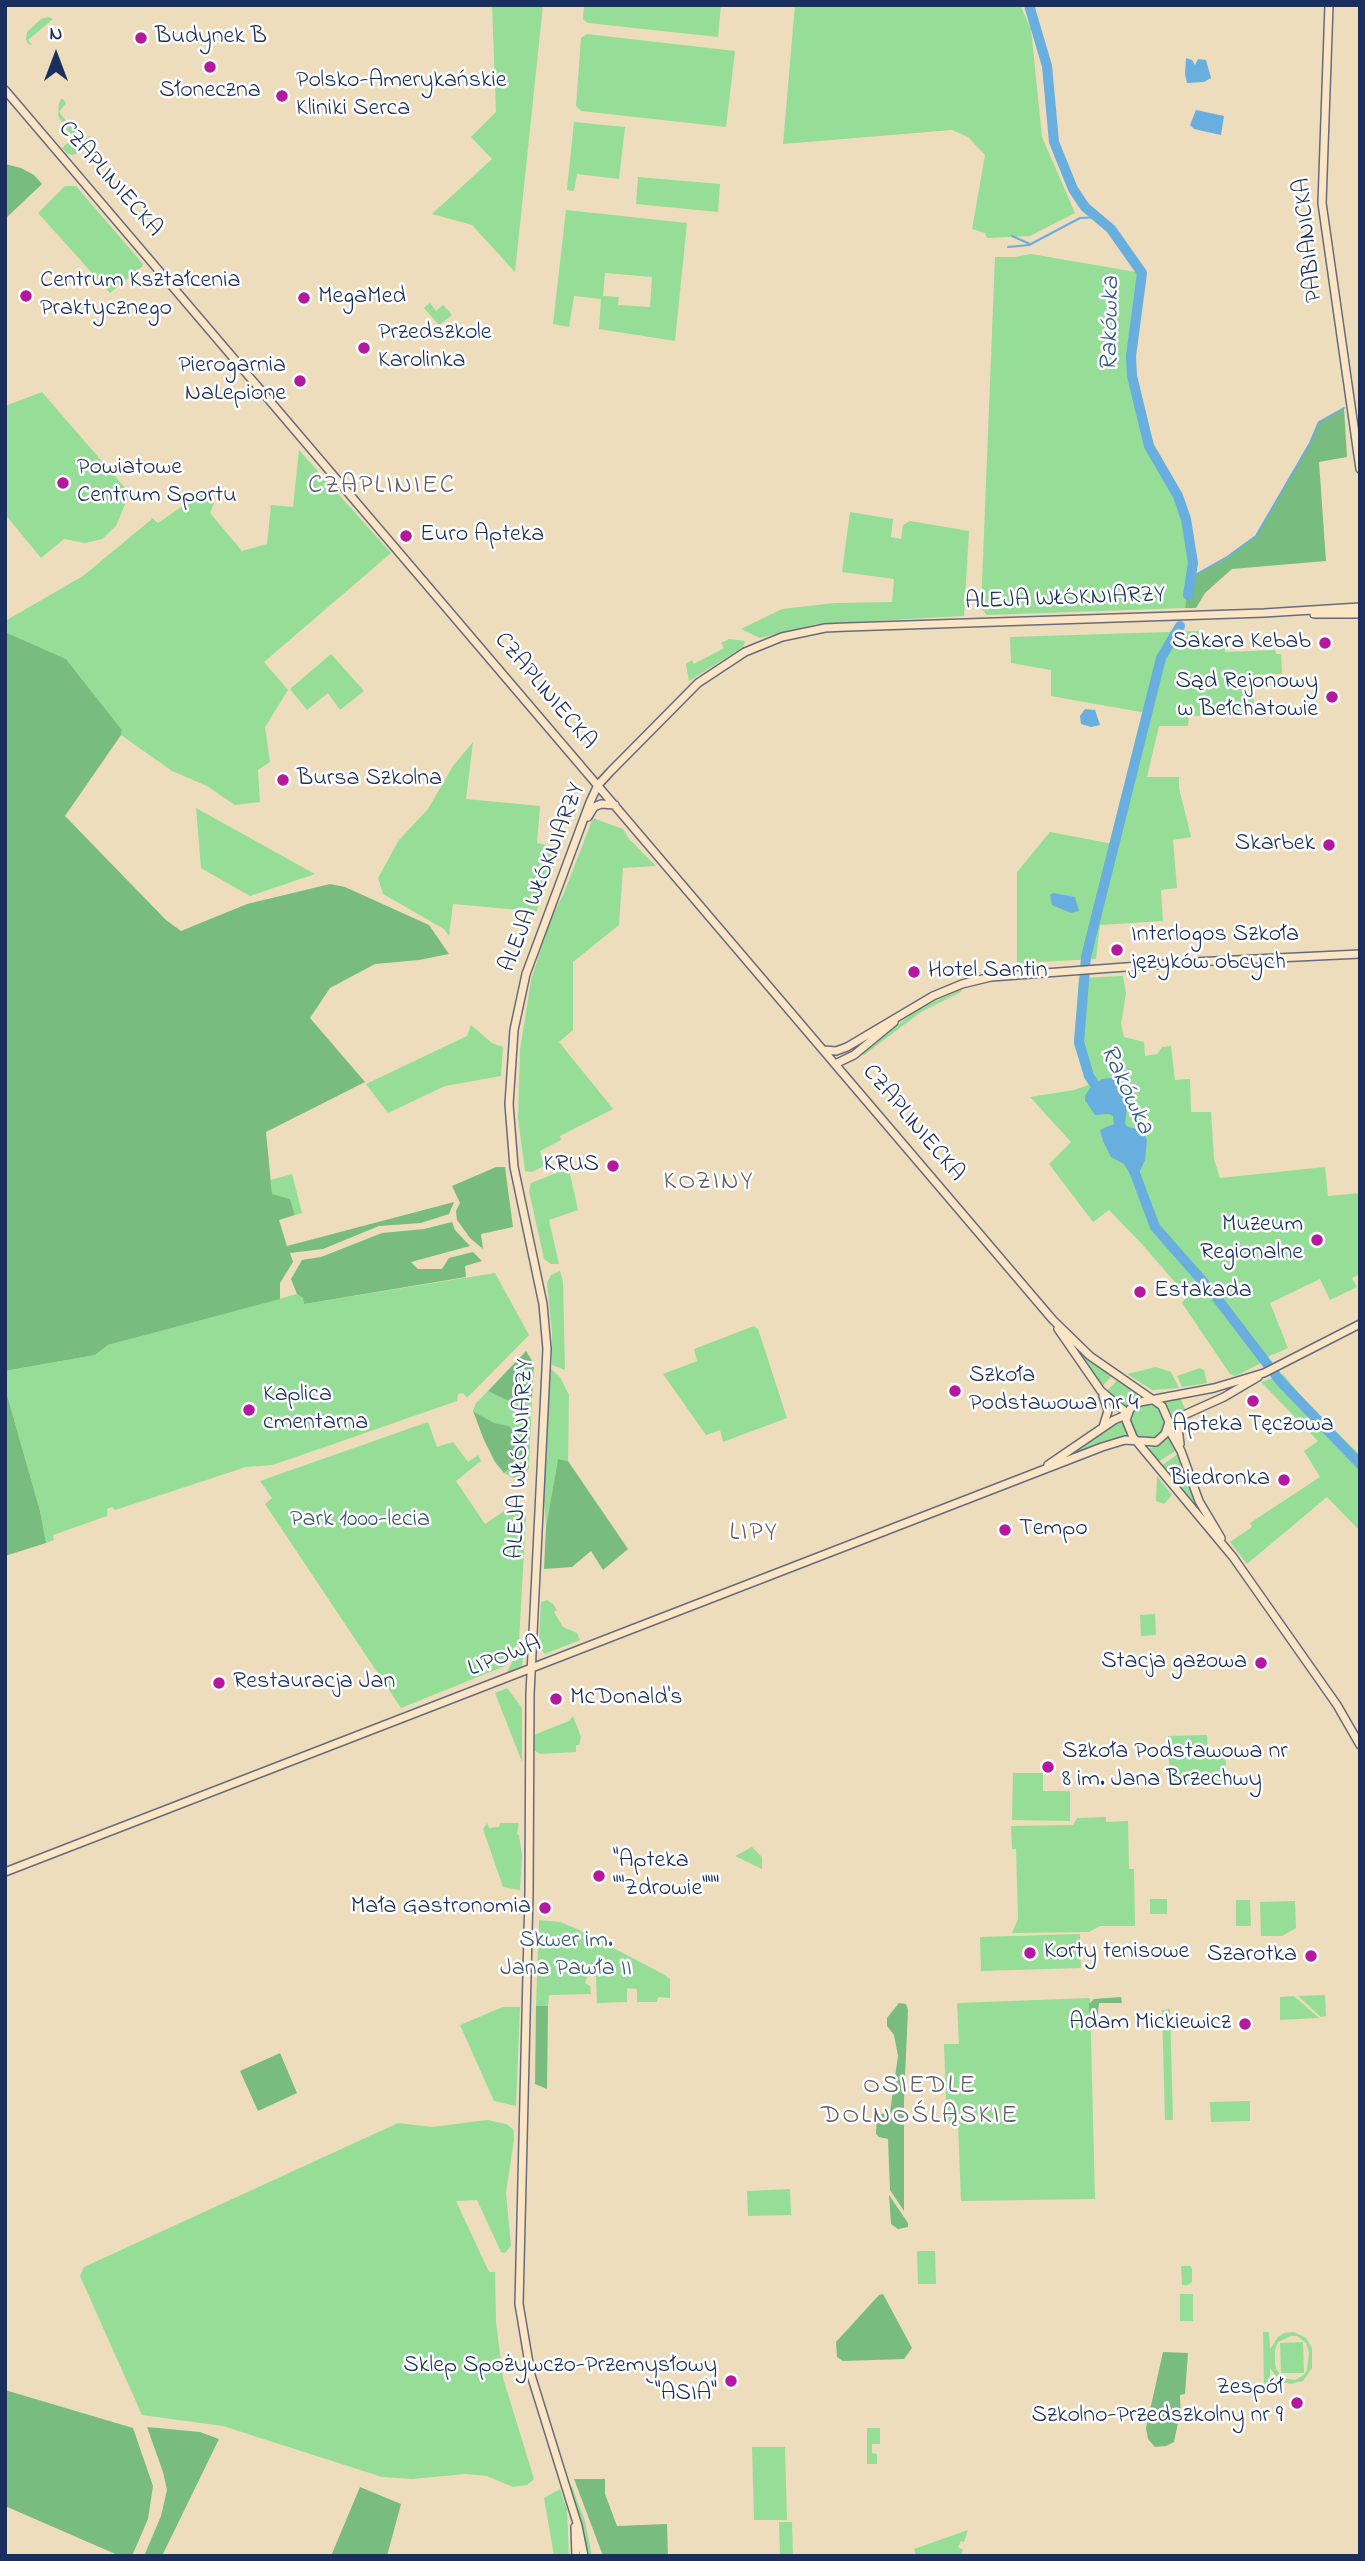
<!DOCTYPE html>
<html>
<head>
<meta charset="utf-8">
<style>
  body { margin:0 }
  #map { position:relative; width:1365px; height:2561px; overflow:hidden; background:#eeddbc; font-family:"Indie Flower",sans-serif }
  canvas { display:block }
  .frame { position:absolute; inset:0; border:7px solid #1b2f5e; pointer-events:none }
  .north { position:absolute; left:21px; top:21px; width:70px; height:70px; -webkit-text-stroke:5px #fff; paint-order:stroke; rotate:0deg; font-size:19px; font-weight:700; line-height:28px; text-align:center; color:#1b2f5e }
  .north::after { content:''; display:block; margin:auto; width:24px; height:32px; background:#1b2f5e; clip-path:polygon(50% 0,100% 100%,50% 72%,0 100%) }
</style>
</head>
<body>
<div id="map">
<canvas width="1365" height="2561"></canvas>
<div class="frame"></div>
<div class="north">N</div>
</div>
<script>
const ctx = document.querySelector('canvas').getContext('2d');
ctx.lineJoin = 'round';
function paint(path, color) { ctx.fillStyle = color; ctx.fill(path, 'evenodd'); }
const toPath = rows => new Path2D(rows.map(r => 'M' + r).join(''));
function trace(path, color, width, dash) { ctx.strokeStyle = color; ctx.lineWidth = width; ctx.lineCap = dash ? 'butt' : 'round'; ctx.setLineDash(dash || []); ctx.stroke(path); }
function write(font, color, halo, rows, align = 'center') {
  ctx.font = font + ' "Indie Flower",sans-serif'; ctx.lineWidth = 5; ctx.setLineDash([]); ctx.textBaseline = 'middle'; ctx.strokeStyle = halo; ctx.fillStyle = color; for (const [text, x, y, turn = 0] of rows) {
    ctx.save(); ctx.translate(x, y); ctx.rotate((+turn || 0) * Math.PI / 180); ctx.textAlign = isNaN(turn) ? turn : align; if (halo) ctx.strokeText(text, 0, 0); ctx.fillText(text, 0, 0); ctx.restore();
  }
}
paint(toPath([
  [492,5,543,5,515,272,472,225,432,214,492,159,471,137,496,112],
  [584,5,721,5,718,37,588,23,583,19],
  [795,5,1020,5,1031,29,1042,137,1075,213,1030,236,987,238,985,233,972,229,985,155,968,137,952,130,783,144],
  [48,17,53,19,28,40,32,45,28,44,26,39,27,32,41,19],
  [587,34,735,51,726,127,581,111,576,106,581,38],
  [62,98,66,103,59,112,82,141,90,136,93,139,78,153,73,155,68,154,62,148,70,141,71,136,58,116,59,103],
  [574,122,625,127,619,179,577,174,574,191,567,190],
  [638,177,720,184,718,212,636,204],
  [65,186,76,186,143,264,142,267,110,293,38,213],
  [566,210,687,223,675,341,599,329,601,299,574,296,569,327,553,324],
  [605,273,652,277,650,307,618,305,619,297,603,296],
  [1031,254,1142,273,1131,356,1132,376,1149,446,1178,496,1186,519,1193,563,1185,608,987,615,981,608,995,257,1015,257],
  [430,303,436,311,443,305,452,315,439,325,424,308],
  [42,392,132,496,126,502,116,526,102,539,85,543,64,539,41,558,5,514,5,406],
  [299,450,391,553,264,662,288,690,265,727,270,762,258,770,260,802,235,805,207,786,172,771,121,735,122,730,66,659,5,632,5,621,83,576,152,519,151,517,158,523,203,492,214,503,210,513,242,551,267,544,271,505,293,507],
  [850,512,893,519,891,537,901,539,903,525,910,521,969,531,964,616,816,624,760,638,741,629,782,609,835,603,892,602,894,579,842,572],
  [1200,631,1201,640,1224,639,1225,652,1275,650,1276,654,1281,654,1282,674,1253,675,1254,715,1189,716,1188,726,1159,726,1147,777,1179,777,1179,788,1191,837,1173,840,1177,888,1161,890,1163,921,1100,925,1096,959,1017,963,1017,872,1050,832,1113,844,1146,713,1051,696,1051,670,1011,663,1010,637],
  [729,639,745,641,743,647,689,681,686,664,692,660,694,664,724,648,721,643],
  [331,654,364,691,340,710,328,693,307,710,290,689],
  [473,742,466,799,540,806,537,843,560,848,534,918,532,911,453,904,449,936,444,929,383,894,378,878,399,840,428,809,453,766],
  [196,808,315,874,250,896,201,868],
  [593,818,623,829,629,839,656,866,623,868,619,925,573,962,573,1030,559,1042,613,1109,560,1136,561,1140,540,1151,544,1166,532,1172,525,1171,518,1119,520,1050,531,980,550,921,564,893],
  [1123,976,1126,993,1121,1024,1124,1037,1144,1042,1145,1056,1157,1054,1162,1047,1171,1046,1175,1080,1190,1079,1191,1112,1211,1112,1214,1159,1220,1178,1325,1167,1328,1196,1360,1193,1360,1274,1352,1278,1357,1287,1330,1300,1320,1279,1270,1303,1288,1348,1263,1359,1259,1364,1236,1376,1230,1374,1182,1303,1187,1296,1140,1242,1109,1210,1093,1222,1049,1164,1071,1142,1030,1097,1074,1090,1088,1085,1074,1045,1079,978],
  [962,989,961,992,921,1012,864,1055,861,1054,918,1009],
  [471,1025,492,1043,503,1047,501,1076,445,1086,388,1113,366,1084,467,1036],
  [564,1170,570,1174,578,1210,549,1220,559,1264,551,1264,544,1259,529,1191,531,1183],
  [292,1174,302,1213,295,1215,290,1199,272,1195,271,1180],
  [560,1271,563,1282,565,1370,552,1365,552,1332,547,1283,551,1275],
  [495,1273,529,1335,467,1398,463,1393,458,1394,457,1401,296,1457,272,1465,246,1467,115,1510,112,1507,107,1509,107,1516,53,1535,54,1540,46,1543,40,1511,5,1388,5,1371,95,1355,108,1345,297,1294,303,1298,304,1304],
  [754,1326,758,1329,787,1418,723,1442,720,1430,706,1435,663,1374,697,1361,694,1349],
  [1082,1355,1112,1376,1101,1387,1080,1356],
  [1156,1367,1171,1372,1179,1388,1152,1390,1127,1374],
  [550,1368,560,1377,569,1395,568,1461,558,1459,546,1527,544,1501],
  [1200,1368,1204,1370,1207,1383,1182,1387,1177,1376],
  [1283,1374,1305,1401,1360,1455,1360,1531,1327,1497,1247,1564,1230,1542,1252,1527,1250,1523,1320,1477,1304,1451,1318,1441,1261,1382],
  [1118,1379,1141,1395,1141,1397,1124,1408,1106,1392],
  [488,1391,504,1399,521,1404,532,1396,529,1468,523,1477,514,1478,504,1473,529,1453,508,1426,494,1423,473,1411,476,1403],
  [1180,1397,1185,1409,1174,1418,1164,1402],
  '1131 1422a17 17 0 1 1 34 0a17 17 0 1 1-34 0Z',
  [1123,1419,1127,1437,1073,1455,1072,1453],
  [428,1422,437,1447,453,1442,468,1462,478,1455,481,1461,456,1481,485,1524,516,1503,526,1516,519,1640,505,1666,401,1708,265,1504,272,1498,260,1481],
  [1170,1436,1177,1450,1158,1462,1148,1449,1162,1443],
  [1178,1454,1196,1503,1197,1505,1161,1466],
  [1157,1476,1172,1495,1164,1504,1156,1501],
  [547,1600,553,1604,557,1610,554,1612,563,1627,577,1633,580,1640,545,1654,541,1650,539,1640,541,1602],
  [1155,1614,1156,1635,1141,1636,1140,1615],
  [523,1641,525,1641,522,1666,506,1674],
  [507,1688,522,1708,522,1762,495,1693],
  [573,1716,581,1737,579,1745,576,1745,576,1752,540,1754,534,1750,534,1736,536,1734,569,1721],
  [1207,1735,1208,1752,1225,1752,1227,1783,1170,1785,1168,1736],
  [1013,1773,1043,1773,1043,1791,1070,1791,1070,1821,1012,1820],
  [1106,1817,1106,1822,1128,1821,1129,1869,1134,1869,1135,1926,1100,1926,1089,1932,1012,1933,1018,1919,1016,1849,1012,1849,1011,1826,1073,1825,1077,1818],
  [487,1823,489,1828,499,1827,500,1823,519,1823,517,1834,519,1835,522,1855,520,1890,503,1887,483,1829],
  [752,1847,762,1857,762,1869,735,1856],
  [1150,1899,1167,1899,1167,1914,1150,1914],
  [1236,1900,1250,1900,1251,1926,1236,1926],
  [1295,1901,1296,1928,1282,1936,1261,1936,1260,1902],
  [539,1920,560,1922,577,1929,663,1974,670,1979,670,1998,658,1997,657,2002,637,2002,637,1989,627,1988,627,2002,597,2003,596,1977,588,1975,585,1983,590,1986,591,1994,549,1995,548,2006,536,2006],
  [1080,1934,1081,1968,981,1971,980,1937],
  [1325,1995,1326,2016,1321,2017,1298,1996],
  [1294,1996,1319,2018,1280,2020,1280,1997],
  [1090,1998,1095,2199,961,2201,958,2124,947,2124,944,2044,959,2044,957,2003],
  [503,2007,520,2007,516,2106,494,2101,460,2025],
  [1170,2009,1173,2120,1165,2120,1162,2010],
  [1250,2101,1250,2121,1211,2122,1210,2102],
  [487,2120,506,2124,513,2129,514,2139,506,2193,511,2246,505,2253,501,2252,477,2200,456,2201,489,2272,495,2272,496,2322,503,2378,534,2479,527,2485,513,2487,487,2476,466,2474,412,2479,382,2477,223,2426,142,2415,80,2276,84,2267,398,2123,432,2127],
  [790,2189,791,2215,748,2216,747,2191],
  [917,2251,935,2251,936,2284,918,2284],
  [1181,2266,1190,2266,1192,2269,1192,2282,1188,2285,1182,2285],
  [1180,2294,1193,2294,1193,2321,1180,2321],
  [1263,2332,1269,2332,1270,2349,1278,2337,1284,2333,1294,2332,1306,2338,1312,2348,1312,2368,1303,2381,1290,2384,1280,2381,1270,2368,1270,2387,1264,2387],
  [1291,2336,1297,2336,1306,2343,1309,2353,1307,2370,1304,2375,1295,2380,1283,2378,1276,2369,1275,2363,1275,2350,1278,2342],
  [1303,2342,1304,2373,1281,2373,1280,2343],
  [867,2428,880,2428,880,2444,872,2444,872,2453,877,2454,877,2464,867,2464],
  [752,2447,785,2447,787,2520,754,2520],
  [569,2487,572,2487,585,2521,592,2556,588,2556,582,2524],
  [560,2489,567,2509,569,2556,554,2556,544,2498],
  [779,2522,792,2522,793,2556,780,2556],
  [968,2530,964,2542,961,2541,958,2547,963,2550,961,2556,916,2556,914,2549]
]), '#96dd97');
paint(toPath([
  [5,164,21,168,34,175,42,184,5,219],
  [1344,408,1347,457,1319,462,1326,561,1232,569,1205,593,1196,608,1185,608,1190,578,1227,558,1256,536,1310,443,1319,422],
  [5,632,66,659,122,730,121,735,65,816,166,920,181,931,247,904,330,884,345,887,429,925,449,954,419,960,375,964,330,988,310,1018,365,1082,266,1132,272,1194,290,1199,295,1215,279,1220,287,1246,454,1202,449,1214,421,1223,379,1226,323,1249,290,1253,293,1262,280,1283,280,1299,108,1345,95,1355,5,1371],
  [496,1167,505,1167,513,1227,481,1234,483,1249,470,1238,457,1220,456,1211,460,1203,452,1186],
  [452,1222,455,1230,470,1246,411,1262,418,1269,442,1269,449,1258,473,1252,482,1261,465,1266,466,1277,304,1304,303,1298,297,1294,291,1279,302,1260,321,1257,382,1233,424,1229],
  [526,1351,534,1364,532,1396,521,1404,504,1399,488,1391],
  [5,1388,40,1511,46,1543,5,1556],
  [473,1411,494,1423,509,1426,529,1453,504,1473,495,1462,484,1440],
  [558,1459,568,1461,628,1549,603,1570,591,1551,572,1567,544,1569,546,1527],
  [1121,1997,1122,2003,1099,2003,1097,2021,1090,2021,1089,2004,1094,1999],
  [899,2003,906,2004,908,2010,904,2099,904,2211,890,2190,888,2139,879,2137,876,2134,877,2115,890,2112,898,2056,894,2035,887,2026,887,2018],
  [536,2006,548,2006,547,2089,535,2084],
  [280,2053,297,2093,258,2111,240,2071],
  [889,2195,908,2223,908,2227,898,2229,891,2224],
  [883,2294,912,2348,904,2359,843,2361,837,2357,836,2342,879,2295],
  [1163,2352,1188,2353,1185,2394,1180,2395,1181,2421,1178,2423,1174,2442,1166,2446,1155,2447,1148,2439,1146,2428],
  [5,2390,133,2428,153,2486,148,2519,132,2556,120,2556,5,2506],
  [147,2427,200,2432,219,2439,162,2556,144,2556,161,2516,167,2490,163,2472],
  [574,2479,605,2479,605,2494,617,2526,667,2524,668,2556,603,2556],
  [360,2487,401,2504,387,2556,331,2556]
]), '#78bc80');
paint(toPath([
  [1186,58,1192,60,1195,65,1198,59,1206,60,1211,78,1204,82,1187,83,1185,74],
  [1196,110,1224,116,1221,135,1194,129,1190,125],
  [1085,709,1095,710,1100,725,1091,727,1081,724,1080,716],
  [1053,893,1075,897,1079,911,1071,913,1052,905,1050,895],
  [1112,1078,1118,1084,1127,1108,1125,1124,1128,1127,1142,1130,1147,1140,1145,1160,1136,1179,1133,1179,1124,1164,1111,1157,1103,1141,1100,1130,1114,1124,1113,1116,1109,1114,1095,1115,1085,1100,1085,1096,1090,1088,1102,1079]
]), '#68aede');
trace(toPath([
  [1012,236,1030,244],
  [1008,247,1029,245,1080,218,1099,217],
  [1190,578,1227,557,1256,536,1310,443,1319,422,1344,408]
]), '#68aede', 2);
trace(toPath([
  [1029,5,1047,66,1054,142,1073,189,1085,207,1111,229,1142,273,1131,356,1132,376,1149,446,1178,496,1186,519,1193,563,1188,595],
  [1103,1096,1089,1076,1079,1042,1086,957,1161,658,1180,626],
  [1133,1168,1155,1227,1213,1293,1281,1382,1360,1464]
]), '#68aede', 10);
const secondary = toPath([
  [1329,5,1322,203,1360,469],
  [5,90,1053,1320,1090,1356,1162,1406,1169,1422,1165,1434,1156,1442,1125,1440,1102,1447,5,1872],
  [1314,614,1360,614],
  [588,817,594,807,601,804,615,805],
  [824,1050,836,1051,847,1047,933,996,962,984,991,977,1193,962,1360,954],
  [835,1064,854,1055,894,1022],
  [1360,1324,1264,1373,1214,1388,1140,1402,1130,1409,1126,1420,1133,1437,1233,1557,1337,1705,1360,1745],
  [1058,1329,1101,1391,1128,1414],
  [1103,1427,1108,1411,1103,1396],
  [1168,1428,1181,1451,1199,1501,1221,1538],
  [1169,1428,1184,1415,1224,1397,1258,1377],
  [1180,1444,1178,1428,1182,1418],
  [1048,1465,1114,1420,1128,1414],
  [575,2527,576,2556],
  [584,2556,578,2526,531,2375,519,2304,529,1893,530,1694,547,1349,543,1304,514,1167,509,1104,514,1030,526,974,590,802,598,785,610,772,698,683,745,652,782,637,825,628,847,627,1264,613,1360,607]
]);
trace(secondary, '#656c7f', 10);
trace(secondary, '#fce5c4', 7);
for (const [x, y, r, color] of [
  [141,38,7,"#b5179e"],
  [210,67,7,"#b5179e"],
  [282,96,7,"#b5179e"],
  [26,296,7,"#b5179e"],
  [304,298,7,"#b5179e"],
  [364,348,7,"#b5179e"],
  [300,381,7,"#b5179e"],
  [63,483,7,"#b5179e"],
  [406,536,7,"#b5179e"],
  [1325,643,7,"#b5179e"],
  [1332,697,7,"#b5179e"],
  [283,780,7,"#b5179e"],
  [1329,845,7,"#b5179e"],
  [1117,950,7,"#b5179e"],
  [914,972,7,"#b5179e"],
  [613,1166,7,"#b5179e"],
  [1317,1240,7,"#b5179e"],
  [1140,1292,7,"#b5179e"],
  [955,1391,7,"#b5179e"],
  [1253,1401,7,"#b5179e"],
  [249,1410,7,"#b5179e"],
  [1284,1480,7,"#b5179e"],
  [1005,1530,7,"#b5179e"],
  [1261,1663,7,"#b5179e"],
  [219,1683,7,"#b5179e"],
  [556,1699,7,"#b5179e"],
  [1048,1767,7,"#b5179e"],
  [599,1876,7,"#b5179e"],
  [545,1908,7,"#b5179e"],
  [1030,1953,7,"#b5179e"],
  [1311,1956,7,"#b5179e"],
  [1245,2024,7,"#b5179e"],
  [731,2381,7,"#b5179e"],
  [1297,2403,7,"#b5179e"]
]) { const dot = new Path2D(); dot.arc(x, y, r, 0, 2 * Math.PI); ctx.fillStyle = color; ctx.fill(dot); trace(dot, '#fff', 2.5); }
write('24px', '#1b2f5e', '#fff', [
  ["Budynek B",155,38],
  ["Polsko-Amerykańskie",296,82],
  ["Kliniki Serca",296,110],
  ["Słoneczna",210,92,"center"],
  ["Centrum Kształcenia",40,282],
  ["Praktycznego",40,310],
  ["MegaMed",318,298],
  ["Przedszkole",378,334],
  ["Karolinka",378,362],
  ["Pierogarnia",286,367,"right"],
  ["NaLepione",286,395,"right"],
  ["Powiatowe",77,469],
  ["Centrum Sportu",77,497],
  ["Euro Apteka",420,536],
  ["Sakara Kebab",1311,643,"right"],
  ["Sąd Rejonowy",1318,683,"right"],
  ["w Bełchatowie",1318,711,"right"],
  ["Bursa Szkolna",297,780],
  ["Skarbek",1315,845,"right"],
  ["Interlogos Szkoła",1131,936],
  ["języków obcych",1131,964],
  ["Hotel Santin",928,972],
  ["KRUS",599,1166,"right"],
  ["Muzeum",1303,1226,"right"],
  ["Regionalne",1303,1254,"right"],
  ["Estakada",1154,1292],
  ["Szkoła",969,1377],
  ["Podstawowa nr 4",969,1405],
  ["Kaplica",263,1396],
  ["cmentarna",263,1424],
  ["Apteka Tęczowa",1253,1426,"center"],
  ["Biedronka",1270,1480,"right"],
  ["Tempo",1019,1530],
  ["Stacja gazowa",1247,1663,"right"],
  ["Restauracja Jan",233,1683],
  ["McDonald's",570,1699],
  ["Szkoła Podstawowa nr",1062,1753],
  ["8 im. Jana Brzechwy",1062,1781],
  ["\"Apteka",613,1862],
  ["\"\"Zdrowie\"\"\"",613,1890],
  ["Mała Gastronomia",531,1908,"right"],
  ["Korty tenisowe",1044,1953],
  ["Szarotka",1297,1956,"right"],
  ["Adam Mickiewicz",1231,2024,"right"],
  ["Sklep Spożywczo-Przemysłowy",717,2367,"right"],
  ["\"ASIA\"",717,2395,"right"],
  ["Zespół",1283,2389,"right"],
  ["Szkolno-Przedszkolny nr 9",1283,2417,"right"]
], 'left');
write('24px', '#1b2f5e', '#fff', [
  ["CZAPLINIECKA",109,180,49],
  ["PABIANICKA",1310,240,-96],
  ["ALEJA WŁÓKNIARZY",1065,600,-2],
  ["CZAPLINIECKA",544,692,50],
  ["ALEJA WŁÓKNIARZY",544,878,-69],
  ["CZAPLINIECKA",912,1124,50],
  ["ALEJA WŁÓKNIARZY",522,1459,-87],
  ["LIPOWA",505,1658,-21]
]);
write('24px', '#3a5a6c', '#fff', [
  ["Park 1000-lecia",360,1521],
  ["Skwer im.",566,1942],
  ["Jana Pawła II",566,1970]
]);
write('italic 26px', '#365b8b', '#fff', [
  ["Rakówka",1112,324,-89],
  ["Rakówka",1125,1090,65]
]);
ctx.letterSpacing = '2px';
write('26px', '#625c66', '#fff', [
  ["CZAPLINIEC",382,488],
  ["KOZINY",709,1184],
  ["LIPY",754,1535],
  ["OSIEDLE",920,2088],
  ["DOLNOŚLĄSKIE",920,2118]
]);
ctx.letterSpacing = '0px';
</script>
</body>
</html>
